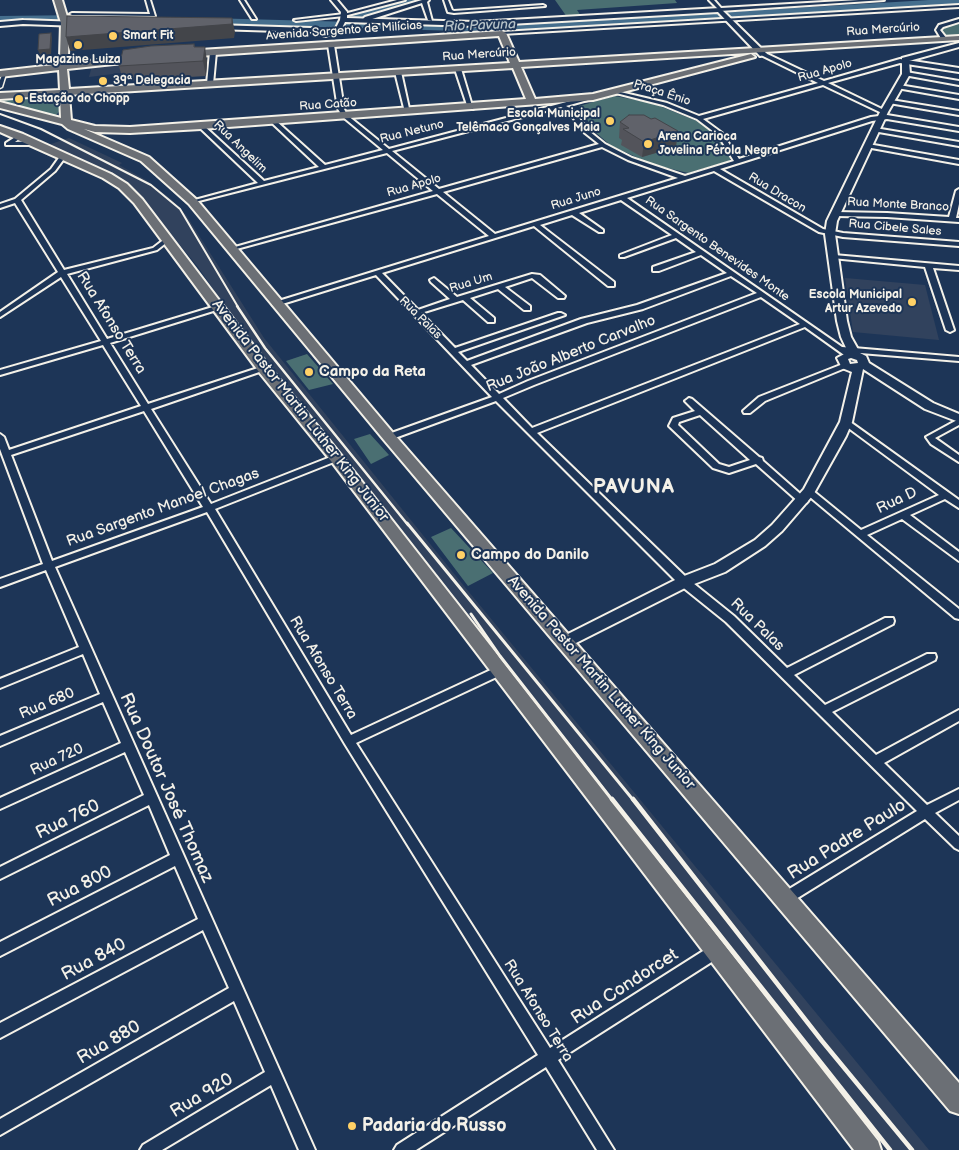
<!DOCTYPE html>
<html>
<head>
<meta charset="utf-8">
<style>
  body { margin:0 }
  canvas { display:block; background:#1d3557 }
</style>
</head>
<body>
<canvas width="959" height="1150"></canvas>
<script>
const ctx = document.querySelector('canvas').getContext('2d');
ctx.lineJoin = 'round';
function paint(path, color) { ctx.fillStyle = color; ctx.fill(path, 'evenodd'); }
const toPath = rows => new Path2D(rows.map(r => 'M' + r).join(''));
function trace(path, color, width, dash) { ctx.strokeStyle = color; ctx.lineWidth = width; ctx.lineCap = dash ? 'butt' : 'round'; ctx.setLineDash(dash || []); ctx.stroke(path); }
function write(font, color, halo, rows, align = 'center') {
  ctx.font = font + ' "Balsamiq Sans",sans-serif'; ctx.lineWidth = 4; ctx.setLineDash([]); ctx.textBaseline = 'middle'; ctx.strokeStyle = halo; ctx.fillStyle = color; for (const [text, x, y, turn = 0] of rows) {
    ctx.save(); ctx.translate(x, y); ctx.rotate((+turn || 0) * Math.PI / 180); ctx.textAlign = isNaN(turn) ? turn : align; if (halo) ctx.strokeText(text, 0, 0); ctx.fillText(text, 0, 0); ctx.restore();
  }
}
paint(toPath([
  [123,63,121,73,89,77,92,66],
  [69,138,122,163,119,165,146,180,171,199,186,215,264,338,464,586,929,1150,884,1150,612,808,269,369,198,267,161,222,126,183,48,145],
  [845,278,925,285,939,340,853,332]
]), '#31425d');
paint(toPath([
  [555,0,675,0,677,3,577,10,581,16,567,17],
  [959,22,959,45,943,37,940,32,942,28,947,24],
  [61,93,59,112,55,116,0,103,0,98],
  [615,96,652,103,702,123,719,138,732,156,729,161,688,173,651,164,610,145,594,131,579,106],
  [307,354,333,384,309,390,286,361],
  [370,434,389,455,371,464,354,439],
  [451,528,493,573,468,586,431,537]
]), '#4a6f72');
paint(toPath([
  [402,0,417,0,415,2,347,21,342,18,344,16,402,0],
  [929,0,959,0,959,4,561,28,462,31,207,24,202,21,207,18,462,25,561,22,929,0],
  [85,15,90,18,88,20,0,22,0,16,85,15]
]), '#456e8d');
const pedestrian = toPath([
  [3,73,6,74,2,87,0,88,0,80,3,73]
]);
const minor = toPath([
  [146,0,150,0,155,16,72,15,70,14,72,13,150,14,146,0],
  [240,0,244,0,256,19,252,19,240,0],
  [397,0,405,0,344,16,296,21,294,20,344,14,397,0],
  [422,0,429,0,427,2,432,21,428,20,422,3,366,21,362,20,365,17,422,0],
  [444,0,448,0,452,10,454,11,543,5,545,6,454,13,448,12,444,0],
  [709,0,714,0,721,8,859,0,884,0,720,11,709,0],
  [959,5,959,7,502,34,500,33,502,32,959,5],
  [959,19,959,22,943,27,940,30,947,39,942,40,936,30,939,25,959,19],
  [331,43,334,45,344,109,347,115,389,149,593,95,596,97,595,98,566,106,572,109,589,131,605,144,632,158,685,176,734,161,718,135,697,119,663,105,616,93,616,91,667,103,699,116,818,83,761,55,763,52,824,81,900,59,959,68,959,72,900,63,828,83,886,111,887,112,884,114,823,85,703,119,722,133,739,159,871,117,887,115,959,127,959,131,887,119,872,121,720,169,823,229,843,233,959,242,959,246,843,237,819,232,714,171,627,198,842,347,959,357,959,361,848,352,851,355,847,357,805,327,537,433,688,579,734,616,787,668,885,618,893,618,894,621,893,624,794,675,825,705,927,654,935,654,936,657,935,660,832,712,876,755,959,710,959,721,884,763,927,805,959,789,959,800,935,813,959,836,959,850,955,848,925,819,791,902,786,904,781,902,780,898,781,894,917,811,726,622,680,585,496,401,392,439,386,439,385,437,386,435,492,397,376,275,279,305,273,305,272,303,489,236,437,194,233,250,228,249,433,191,387,153,191,203,191,201,258,183,199,127,199,125,203,125,264,181,319,167,271,122,271,120,275,120,325,165,383,150,343,117,338,109,328,45,331,43],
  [561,107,568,111,585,133,599,144,439,189,392,151,561,107],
  [602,147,628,160,678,178,495,234,443,192,602,147],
  [621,200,672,235,620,255,620,257,624,257,676,238,696,252,653,267,653,271,659,271,701,255,727,273,637,305,581,319,467,361,458,352,565,315,561,313,558,313,455,348,421,313,463,300,488,322,494,322,494,318,470,298,498,289,524,310,530,310,530,306,505,287,532,278,558,298,564,298,565,296,540,275,532,274,457,297,434,278,430,280,431,282,450,299,418,310,382,273,534,226,608,286,614,286,614,282,540,225,572,215,599,232,603,232,603,230,579,213,621,200],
  [731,276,757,293,528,381,499,394,471,365,587,323,643,309,731,276],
  [761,297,800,324,532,428,503,398,534,385,761,297],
  [213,50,216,52,213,84,210,86,207,84,210,52,213,50],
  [458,67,461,69,473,109,468,108,455,69,458,67],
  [398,70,401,72,410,113,405,112,395,72,398,70],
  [906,72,959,81,959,85,904,75,903,74,906,72],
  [899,85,959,95,959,99,897,88,897,86,899,85],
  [891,100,959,111,959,115,889,103,889,101,891,100],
  [875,128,959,142,959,146,873,131,873,129,875,128],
  [20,134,23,136,15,142,35,141,38,143,35,145,6,145,6,143,20,134],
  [868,144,959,160,959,164,866,147,865,146,868,144],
  [63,154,66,156,55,171,21,200,64,270,153,248,166,238,171,239,157,250,67,274,107,339,216,306,219,306,223,308,110,343,148,404,261,367,267,367,268,369,151,409,211,504,333,456,336,455,340,458,339,460,215,509,351,735,495,668,499,667,503,668,504,671,503,674,356,743,550,1048,711,946,716,944,721,946,723,951,721,956,558,1060,614,1150,597,1150,546,1067,416,1150,394,1150,397,1145,538,1055,345,744,207,512,55,567,315,1150,299,1150,271,1085,162,1150,140,1150,143,1145,265,1072,234,1001,0,1135,0,1119,229,988,203,930,0,1038,0,1023,198,919,175,866,0,956,0,942,170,855,149,805,0,879,0,867,144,795,125,752,0,809,0,798,121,743,103,702,0,746,0,736,100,694,83,654,0,688,0,679,79,647,46,570,0,587,0,579,43,564,0,449,0,434,4,437,9,450,141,406,103,345,0,375,0,370,101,341,61,277,0,317,0,312,58,272,15,203,0,208,0,204,15,199,51,169,61,155,63,154],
  [144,411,203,507,52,561,11,455,144,411],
  [959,189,959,204,956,218,959,218,959,222,887,217,836,216,833,214,836,212,887,213,949,217,956,191,959,189],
  [834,255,959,266,959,270,933,268,954,330,950,332,946,330,925,267,832,258,832,256,834,255],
  [843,364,849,364,850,366,765,401,750,413,744,413,743,411,759,397,843,364],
  [689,398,692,399,759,457,762,458,763,461,806,499,808,501,806,503,800,503,756,464,729,473,713,468,669,426,673,418,695,411,685,401,689,398],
  [700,415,750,460,729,467,719,464,678,425,679,422,700,415],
  [846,419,959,500,959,508,945,499,910,515,959,552,959,561,902,519,867,535,959,609,959,619,955,618,804,492,806,490,812,490,861,530,939,495,843,424,842,422,843,420,846,419],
  [959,419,959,425,935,438,959,455,959,462,931,444,926,437,959,419]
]);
const tertiary = toPath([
  [331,0,337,0,347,12,347,18,475,22,720,8,767,54,760,56,718,12,475,26,345,22,341,30,326,36,311,32,215,29,212,27,215,25,311,28,326,32,336,28,340,20,341,12,331,0],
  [23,20,79,22,82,24,79,26,23,24,0,26,0,22,23,20],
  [959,43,959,47,909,61,910,74,888,112,837,221,835,234,847,321,851,337,860,353,866,356,869,363,933,403,959,414,959,422,925,409,863,369,852,422,846,436,813,495,782,531,765,546,725,572,689,586,570,646,565,648,560,646,558,642,560,638,679,578,715,564,755,540,772,525,804,489,840,422,852,372,842,368,837,358,848,352,841,337,837,321,825,234,827,221,880,112,902,74,902,58,959,43],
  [851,358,857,360,858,363,850,364,848,359,851,358]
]);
const primary = toPath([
  [54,0,62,0,69,23,68,57,64,60,60,57,61,23,54,0],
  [502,31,506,33,519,62,959,36,959,40,521,67,535,99,593,94,751,54,755,57,593,100,201,129,130,133,95,132,84,129,149,157,197,200,394,434,959,1083,959,1114,950,1111,384,440,189,204,141,161,68,129,62,124,0,108,0,102,61,118,60,95,0,99,0,93,60,90,59,70,0,77,0,71,142,55,146,58,142,61,67,69,69,89,510,63,499,36,184,57,180,54,184,51,502,31],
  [513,68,526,99,130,127,95,126,71,120,69,95,513,68],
  [0,126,23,134,111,174,127,184,142,199,269,366,341,455,878,1141,881,1150,854,1150,331,461,259,372,134,203,119,188,103,178,0,132,0,126]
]);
trace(pedestrian, '#f4f1e8', 3);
trace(minor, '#f4f1e8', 4);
trace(tertiary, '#f4f1e8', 4);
trace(primary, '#f4f1e8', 4);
paint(pedestrian, '#1d3557');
paint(minor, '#1d3557');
paint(tertiary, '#1d3557');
paint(primary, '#6b6f75');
trace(toPath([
  [0,114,41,129,151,185,180,209,238,307]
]), '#f4f1e8', 2);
trace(toPath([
  [237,306,265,348,408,525]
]), '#f4f1e8', 2.5);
trace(toPath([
  [407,523,634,801],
  [471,614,500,656,613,801]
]), '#f4f1e8', 3);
trace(toPath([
  [612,799,890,1150],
  [633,799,822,1041,912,1150]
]), '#f4f1e8', 4.5);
paint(toPath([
  [194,44,195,47,207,61,206,76,123,81,119,66],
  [620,122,676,147,642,157,621,145,622,140,619,138]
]), '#53545b');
paint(toPath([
  [232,18,235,32,234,38,70,51,66,37],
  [51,33,52,38,51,55,40,56,38,50],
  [205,47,207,61,206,76,203,61],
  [678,131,676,147,642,157,644,142]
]), '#43454a');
const building = toPath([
  [67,16,232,18,232,24,66,37,67,16],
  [51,33,50,49,38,50,39,34,51,33],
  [194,44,194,47,205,47,203,61,119,66,123,50,151,46,194,44],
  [629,115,644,115,651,119,655,118,678,131,644,142,623,129,629,128,620,122,629,115]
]);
paint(building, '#60626a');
trace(building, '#43454a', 1);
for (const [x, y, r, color] of [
  [113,36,5,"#ffd166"],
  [78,45,5,"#ffd166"],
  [103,81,5,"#ffd166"],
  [19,99,5,"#ffd166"],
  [610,121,5,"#ffd166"],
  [648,144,5,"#ffd166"],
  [912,302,5,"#ffd166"],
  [309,372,5,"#ffd166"],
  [461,555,5,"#ffd166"],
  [352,1126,5,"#ffd166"]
]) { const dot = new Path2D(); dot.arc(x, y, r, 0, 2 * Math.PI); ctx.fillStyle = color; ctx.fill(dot); trace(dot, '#1d3557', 2); }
write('12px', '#f4f1e8', '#1d3557', [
  ["Rua Mercúrio",883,30,-4],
  ["Avenida Sargento de Milícias",344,31,-4],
  ["Rua Mercúrio",479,55,-4],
  ["Rua Apolo",825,71,-16],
  ["Praça Ênio",662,93,18],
  ["Rua Catão",328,105,-4],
  ["Rua Netuno",412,132,-14],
  ["Rua Angelim",240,147,44],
  ["Rua Apolo",414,186,-16],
  ["Rua Dracon",777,193,31],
  ["Rua Juno",576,199,-17],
  ["Rua Monte Branco",898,205,3],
  ["Rua Cibele Sales",895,228,5],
  ["Rua Sargento Benevides Monte",717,249,35],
  ["Rua Um",471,283,-17],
  ["Rua Palas",420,318,45]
]);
write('bold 12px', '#f4f1e8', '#1d3557', [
  ["Smart Fit",123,36],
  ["Magazine Luiza",78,60,"center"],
  ["39ª Delegacia",113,81],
  ["Estação do Chopp",29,99],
  ["Escola Municipal",600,114,"right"],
  ["Telêmaco Gonçalves Maia",600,128,"right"],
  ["Arena Carioca",658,137],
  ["Jovelina Pérola Negra",658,151],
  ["Escola Municipal",902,295,"right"],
  ["Artur Azevedo",902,309,"right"]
], 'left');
write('italic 14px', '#b7c3c8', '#1d3557', [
  ["Rio Pavuna",480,26,-2]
]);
write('15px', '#f4f1e8', '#1d3557', [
  ["Rua Afonso Terra",111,323,58],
  ["Rua João Alberto Carvalho",571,354,-22],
  ["Avenida Pastor Martin Luther King Junior",300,411,52],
  ["Rua D",897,501,-25],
  ["Rua Sargento Manoel Chagas",163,508,-20],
  ["Rua Palas",757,625,44],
  ["Rua Afonso Terra",323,668,59],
  ["Avenida Pastor Martin Luther King Junior",601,683,49],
  ["Rua 680",47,704,-23],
  ["Rua 720",57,760,-25],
  ["Rua Afonso Terra",538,1011,58]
]);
write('bold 15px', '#f4f1e8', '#1d3557', [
  ["Campo da Reta",319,372],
  ["Campo do Danilo",471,555]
], 'left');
write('18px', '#f4f1e8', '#1d3557', [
  ["Rua Doutor José Thomaz",166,788,66],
  ["Rua 760",68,820,-26],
  ["Rua Padre Paulo",847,840,-32],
  ["Rua 800",80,887,-27],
  ["Rua 840",94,960,-28],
  ["Rua Condorcet",625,987,-33],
  ["Rua 880",109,1043,-30],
  ["Rua 920",202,1096,-31]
]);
write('bold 18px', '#f4f1e8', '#1d3557', [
  ["Padaria do Russo",362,1126]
], 'left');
ctx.letterSpacing = '1px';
write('bold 20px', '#f4f1e8', '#1d3557', [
  ["PAVUNA",634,488]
]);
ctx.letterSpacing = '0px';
</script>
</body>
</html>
